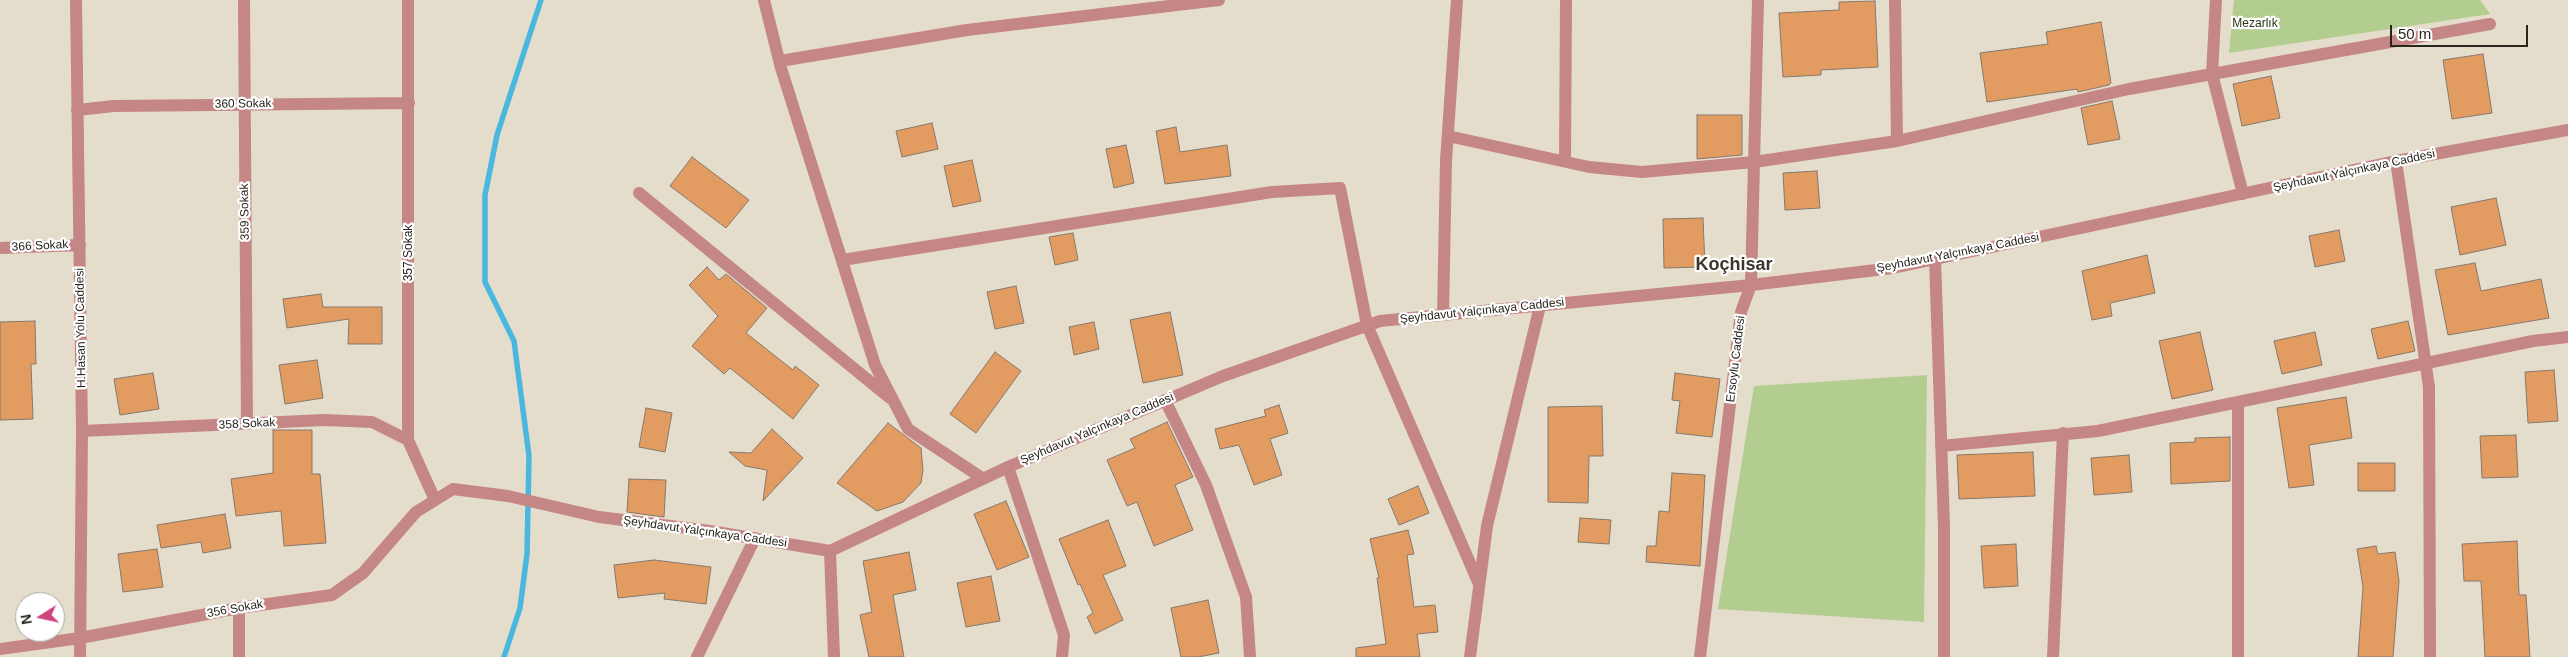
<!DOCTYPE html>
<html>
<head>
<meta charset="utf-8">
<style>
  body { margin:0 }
  #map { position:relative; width:2568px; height:657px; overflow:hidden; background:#e5ddcc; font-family:Helvetica,sans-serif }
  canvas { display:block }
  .north { position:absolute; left:15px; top:592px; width:50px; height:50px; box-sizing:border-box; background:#fff; border:1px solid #a9a8a5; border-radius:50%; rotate:260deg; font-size:14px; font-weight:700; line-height:20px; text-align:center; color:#28251e }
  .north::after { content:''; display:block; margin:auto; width:18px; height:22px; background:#ce457e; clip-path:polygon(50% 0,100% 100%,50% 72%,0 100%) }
  .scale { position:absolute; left:2390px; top:25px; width:138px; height:22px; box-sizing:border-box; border:2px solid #28251e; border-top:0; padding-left:6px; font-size:15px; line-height:18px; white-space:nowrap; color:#28251e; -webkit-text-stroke:4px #fff; paint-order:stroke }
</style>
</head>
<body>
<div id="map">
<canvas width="2568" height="657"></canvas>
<div class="north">N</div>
<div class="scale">50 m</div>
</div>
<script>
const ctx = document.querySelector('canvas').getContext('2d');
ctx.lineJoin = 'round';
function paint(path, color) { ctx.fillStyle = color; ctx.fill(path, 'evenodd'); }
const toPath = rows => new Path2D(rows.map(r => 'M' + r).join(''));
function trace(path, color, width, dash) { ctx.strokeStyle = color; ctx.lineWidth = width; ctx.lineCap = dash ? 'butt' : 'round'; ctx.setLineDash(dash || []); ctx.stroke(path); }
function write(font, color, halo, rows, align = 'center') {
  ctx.font = font + ' Helvetica,sans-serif'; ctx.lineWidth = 4.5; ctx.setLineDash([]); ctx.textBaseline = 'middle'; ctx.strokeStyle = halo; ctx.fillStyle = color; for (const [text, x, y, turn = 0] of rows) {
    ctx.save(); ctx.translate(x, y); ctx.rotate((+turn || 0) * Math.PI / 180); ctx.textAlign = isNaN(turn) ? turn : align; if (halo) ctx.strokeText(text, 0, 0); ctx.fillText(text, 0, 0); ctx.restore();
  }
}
paint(toPath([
  [2234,0,2480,0,2490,14,2229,53],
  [1927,375,1924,622,1718,609,1754,386]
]), '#b3cd90');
trace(toPath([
  [504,657,520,608,527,554,529,456,514,341,485,282,485,195,497,135,541,0]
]), '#4ab7de', 5.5);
const building = toPath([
  [1875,1,1878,67,1821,70,1821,75,1783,77,1779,13,1839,10,1839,2,1875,1],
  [2101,22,2111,83,2109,85,2078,92,2077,89,1987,102,1980,53,2048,44,2046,32,2101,22],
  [2483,54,2492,113,2452,119,2443,60,2483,54],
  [2271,76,2280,118,2242,126,2233,84,2271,76],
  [2112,101,2120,139,2088,145,2081,108,2112,101],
  [1697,115,1742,115,1742,155,1697,159,1697,115],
  [932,123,938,149,902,157,896,131,932,123],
  [1176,127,1180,152,1227,145,1231,176,1165,184,1156,131,1176,127],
  [1126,145,1134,183,1114,188,1106,149,1126,145],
  [692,157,749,200,726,228,670,186,692,157],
  [972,160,981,201,953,207,944,166,972,160],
  [1817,171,1820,208,1785,210,1783,173,1817,171],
  [2496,198,2506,245,2460,255,2451,207,2496,198],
  [1703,218,1705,267,1664,268,1663,219,1703,218],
  [2339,230,2345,261,2315,267,2309,236,2339,230],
  [1073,233,1078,260,1055,265,1049,237,1073,233],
  [2147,255,2155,293,2110,303,2112,316,2092,320,2082,271,2147,255],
  [2475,263,2481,291,2541,279,2549,318,2448,335,2435,270,2475,263],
  [707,267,719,280,726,274,767,308,746,333,793,370,795,366,819,385,793,419,730,368,724,374,692,346,718,316,689,285,707,267],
  [1016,286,1024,323,995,329,987,292,1016,286],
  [321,294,323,307,382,307,382,344,348,344,349,319,287,328,283,299,321,294],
  [1170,312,1183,375,1143,383,1130,320,1170,312],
  [35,321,36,364,31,364,33,419,0,420,0,322,35,321],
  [2408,321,2415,351,2378,359,2371,329,2408,321],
  [1094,322,1099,349,1074,355,1069,327,1094,322],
  [2200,332,2213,390,2172,399,2159,341,2200,332],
  [2315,332,2322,365,2282,374,2274,341,2315,332],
  [995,352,1021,371,976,433,950,414,995,352],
  [317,360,323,398,285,404,279,365,317,360],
  [2554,370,2558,421,2528,423,2525,372,2554,370],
  [153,373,159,409,120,415,114,379,153,373],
  [1675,373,1720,379,1712,437,1676,433,1680,401,1672,400,1675,373],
  [2346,397,2352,438,2309,445,2314,485,2289,488,2277,408,2346,397],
  [1279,405,1288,433,1270,439,1282,475,1254,485,1239,445,1220,449,1215,429,1266,416,1264,410,1279,405],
  [1602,406,1603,456,1589,456,1588,503,1548,502,1548,407,1602,406],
  [646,408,672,413,665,452,639,447,646,408],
  [1167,422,1193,477,1175,485,1193,530,1154,546,1137,502,1127,506,1107,460,1135,448,1130,439,1167,422],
  [888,423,921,448,923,470,921,483,903,502,877,511,837,483,888,423],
  [772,429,803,458,763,501,767,470,745,466,729,452,751,453,772,429],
  [273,430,312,430,312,474,320,474,326,543,284,546,281,511,236,516,231,479,273,473,273,430],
  [2516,435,2518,477,2482,478,2480,436,2516,435],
  [2230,437,2230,481,2171,484,2170,443,2195,442,2195,438,2230,437],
  [2033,452,2035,496,1959,499,1957,455,2033,452],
  [2129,455,2132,492,2094,495,2091,458,2129,455],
  [2358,463,2395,463,2395,491,2358,491,2358,463],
  [1672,473,1705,475,1700,566,1646,562,1647,546,1656,546,1659,511,1669,512,1672,473],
  [629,479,666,480,664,517,627,512,629,479],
  [1418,486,1429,513,1399,525,1388,499,1418,486],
  [1006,501,1029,557,997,570,974,514,1006,501],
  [225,514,231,548,203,553,201,542,161,548,157,525,225,514],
  [1580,518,1611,520,1609,544,1578,542,1580,518],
  [1108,520,1126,566,1103,575,1123,620,1095,634,1087,617,1093,613,1080,584,1078,585,1059,539,1108,520],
  [1408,530,1414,554,1407,555,1414,607,1435,605,1438,632,1417,634,1420,657,1356,657,1356,648,1386,644,1377,578,1379,578,1370,539,1408,530],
  [2517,541,2519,595,2526,595,2530,657,2485,657,2481,581,2464,581,2462,544,2517,541],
  [2016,544,2018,586,1984,588,1981,546,2016,544],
  [2376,546,2378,554,2395,552,2399,581,2393,657,2358,657,2363,587,2357,549,2376,546],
  [157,549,163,587,123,592,118,554,157,549],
  [909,552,916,590,893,595,904,657,869,657,860,615,872,612,863,561,909,552],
  [654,560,711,567,706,604,664,599,665,593,618,598,614,565,654,560],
  [991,576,1000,621,966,627,957,583,991,576],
  [1208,600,1219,653,1198,657,1181,657,1171,608,1208,600]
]);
paint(building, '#e29c61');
trace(building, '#86786c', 1);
trace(toPath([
  [76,0,82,431,80,657],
  [244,0,247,424],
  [408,0,408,440,435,500],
  [764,0,781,68,875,365,908,429,982,478],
  [1895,0,1897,141],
  [2216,0,2212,74,2243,194],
  [780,61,967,30,1219,0],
  [77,110,114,106,409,103],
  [1448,136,1589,167,1642,172,1754,162,1897,141,2129,89,2490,24],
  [1565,161,1566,0],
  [2396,161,2429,387,2430,657],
  [639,193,890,398],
  [0,248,80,245],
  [1935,259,1944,526,1944,657],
  [842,260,1272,192,1340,188,1367,325,1479,584],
  [1443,315,1446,161,1457,0],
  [1165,400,1206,485,1246,597,1250,657],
  [2238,404,2238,657],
  [82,431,324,420,372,422,408,440],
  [1941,446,2098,431,2533,341,2568,337],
  [1008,467,1064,635,1062,657],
  [830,551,834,657],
  [239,608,239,657],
  [0,649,80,638,239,608,332,595,363,573,416,512,453,489,508,496,599,517,710,531,830,551,1008,467,1223,376,1380,321,1751,285,1893,268,2396,161,2568,130],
  [697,657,755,538],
  [1470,657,1487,526,1540,306],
  [1700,657,1741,312,1751,285,1758,0],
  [2053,657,2063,433]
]), '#c58686', 12);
write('12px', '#273412', '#fff', [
  ["Mezarlık",2255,24]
]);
write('12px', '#28251e', '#fff', [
  ["360 Sokak",243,104,-1],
  ["Şeyhdavut Yalçınkaya Caddesi",2354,171,-12],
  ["359 Sokak",245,212,-91],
  ["366 Sokak",40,246,-3],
  ["357 Sokak",409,253,-90],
  ["Şeyhdavut Yalçınkaya Caddesi",1958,253,-11],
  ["Şeyhdavut Yalçınkaya Caddesi",1482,311,-6],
  ["H.Hasan Yolu Caddesi",81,328,-91],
  ["Ersoylu Caddesi",1736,359,-83],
  ["358 Sokak",247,424,-3],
  ["Şeyhdavut Yalçınkaya Caddesi",1097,429,-23],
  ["Şeyhdavut Yalçınkaya Caddesi",705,532,8],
  ["356 Sokak",235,609,-10]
]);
write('bold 18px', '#3c3628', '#fff', [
  ["Koçhisar",1734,265]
]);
</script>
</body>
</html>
